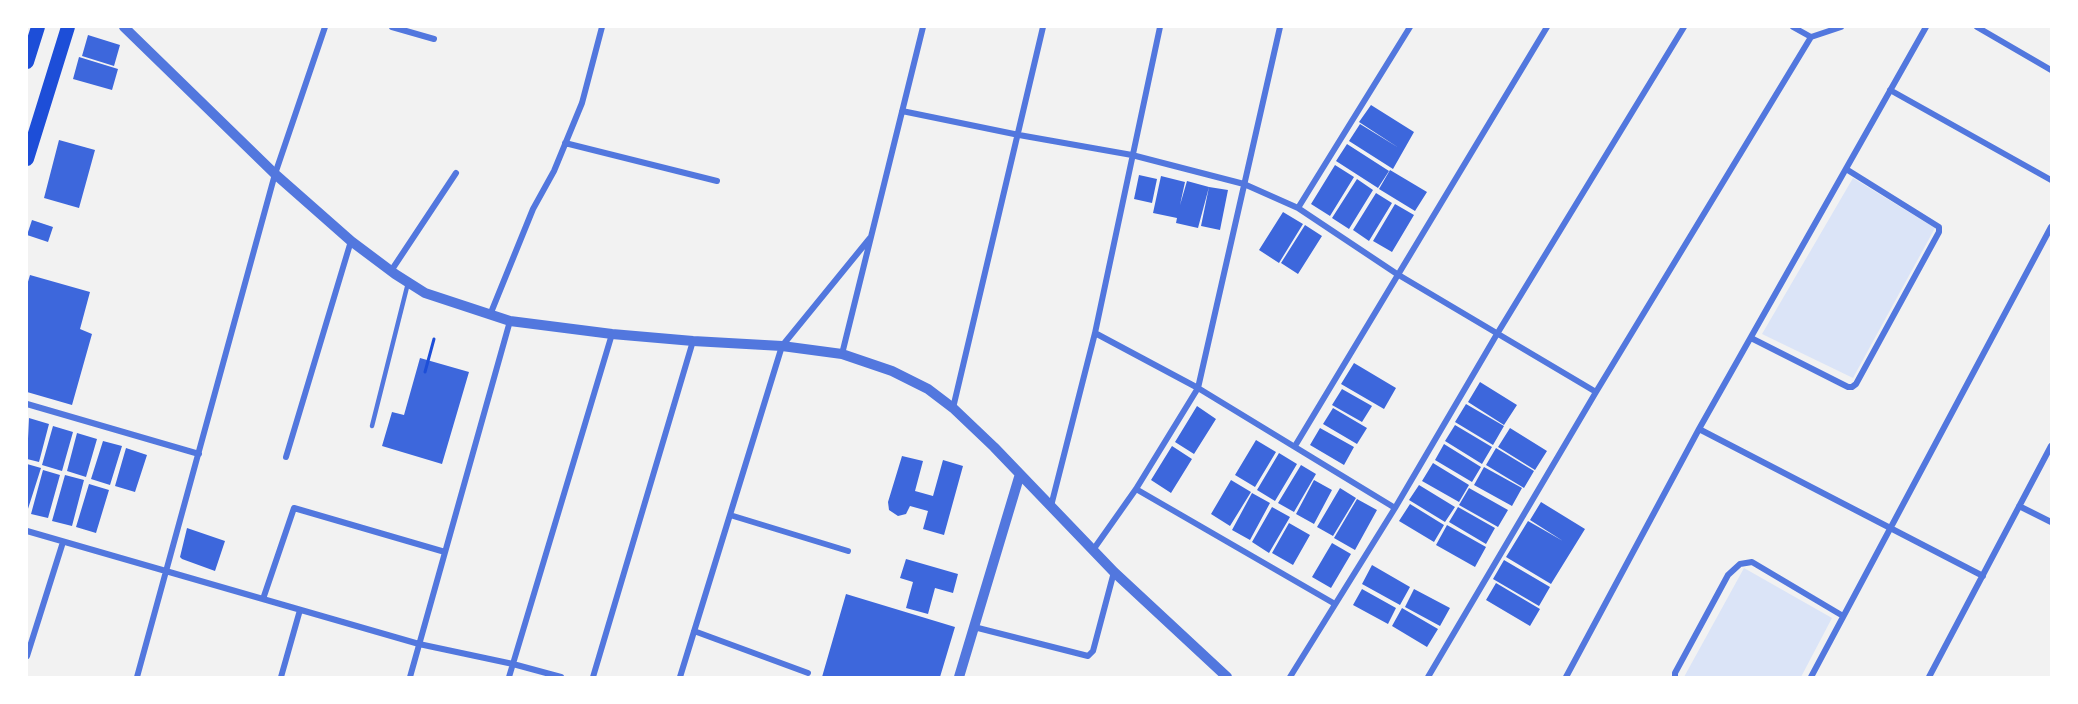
<!DOCTYPE html>
<html>
<head>
<meta charset="utf-8">
<style>
  body { margin:0 }
  #map { position:relative; width:2078px; height:704px; overflow:hidden; background:#f2f2f2; font-family:"Playfair Display",serif }
  canvas { display:block }
  .frame { position:absolute; inset:0; border:28px solid #fff; pointer-events:none }
</style>
</head>
<body>
<div id="map">
<canvas width="2078" height="704"></canvas>
<div class="frame"></div>
</div>
<script>
const ctx = document.querySelector('canvas').getContext('2d');
ctx.lineJoin = 'round';
function paint(path, color) { ctx.fillStyle = color; ctx.fill(path, 'evenodd'); }
const toPath = rows => new Path2D(rows.map(r => 'M' + r).join(''));
function trace(path, color, width, dash) { ctx.strokeStyle = color; ctx.lineWidth = width; ctx.lineCap = dash ? 'butt' : 'round'; ctx.setLineDash(dash || []); ctx.stroke(path); }
paint(toPath([
  [1853,178,1935,228,1853,378,1762,334],
  [1744,568,1832,618,1801,677,1684,677]
]), '#dbe4f7');
paint(toPath([
  [88,35,120,45,114,66,82,56],
  [79,57,118,69,112,90,73,79],
  [1371,105,1414,132,1393,169,1349,141,1360,124,1399,148,1359,122],
  [59,140,95,150,79,208,44,198],
  [1347,144,1389,171,1378,188,1336,161],
  [1335,165,1354,177,1330,216,1311,204],
  [1390,170,1427,192,1415,211,1379,189],
  [1139,175,1157,179,1152,203,1134,199],
  [1161,176,1185,182,1180,205,1187,181,1209,187,1198,228,1176,223,1177,218,1153,213],
  [1357,179,1373,190,1349,229,1332,218],
  [1209,187,1228,190,1220,230,1201,226],
  [1376,193,1392,203,1369,241,1353,230],
  [1395,204,1414,215,1392,252,1373,241],
  [1283,212,1303,224,1279,263,1259,250],
  [32,220,53,227,48,242,27,235],
  [1305,225,1322,236,1298,274,1281,263],
  [30,275,90,292,80,329,92,334,72,405,27,392,27,285],
  [420,358,469,372,442,464,382,446,392,412,404,415],
  [1354,363,1396,388,1384,409,1341,384],
  [1480,382,1517,405,1504,425,1468,402],
  [1342,389,1372,406,1362,422,1332,405],
  [1466,404,1504,426,1493,445,1455,422],
  [1197,406,1216,419,1194,454,1175,442],
  [1333,408,1367,428,1357,444,1323,424],
  [29,418,49,424,39,462,27,459],
  [1455,425,1492,447,1482,464,1445,441],
  [53,426,73,432,62,471,42,465],
  [1320,428,1354,447,1344,465,1310,445],
  [1510,428,1547,451,1535,470,1498,447],
  [77,433,97,439,86,477,67,471],
  [1256,440,1276,452,1255,487,1235,475],
  [103,441,122,446,110,485,91,479],
  [1444,444,1481,467,1472,482,1435,460],
  [1172,446,1192,459,1171,493,1151,480],
  [126,448,147,455,135,492,115,486],
  [1496,448,1534,471,1524,488,1486,465],
  [1279,453,1297,464,1275,501,1257,490],
  [902,456,923,461,915,491,933,496,943,460,963,466,944,535,923,529,928,511,910,506,906,514,898,516,889,510,888,502],
  [1433,463,1469,485,1459,502,1422,481],
  [27,464,41,468,27,512],
  [1301,465,1316,474,1294,512,1278,503],
  [1484,467,1522,488,1512,506,1474,485],
  [43,470,60,475,48,518,31,514],
  [65,475,84,480,72,526,52,521],
  [1231,480,1251,492,1230,526,1211,514],
  [1314,480,1332,490,1314,524,1296,514],
  [89,484,109,490,96,533,76,527],
  [1419,485,1455,507,1445,522,1409,500],
  [1340,488,1356,498,1333,536,1317,527],
  [1469,488,1508,510,1498,527,1459,505],
  [1252,493,1270,503,1250,540,1232,530],
  [1357,499,1377,510,1355,550,1334,538],
  [1541,502,1585,529,1551,584,1506,557,1528,521,1563,541,1530,520],
  [1410,504,1444,525,1434,542,1399,521],
  [1272,507,1290,517,1269,553,1252,542],
  [1458,507,1495,528,1486,544,1449,522],
  [1289,523,1310,535,1293,565,1272,553],
  [1447,525,1486,547,1475,567,1436,545],
  [187,528,225,541,215,571,182,559,180,557],
  [1332,543,1351,554,1331,588,1312,577],
  [906,559,958,574,953,593,935,588,928,614,906,608,913,582,900,578],
  [1504,560,1550,587,1539,606,1493,579],
  [1372,565,1410,587,1400,605,1362,584],
  [1496,583,1540,609,1530,626,1486,600],
  [1362,589,1396,608,1388,624,1353,605],
  [1414,589,1450,608,1440,626,1405,607],
  [846,594,955,627,940,677,822,677],
  [1402,608,1438,629,1427,647,1392,626]
]), '#3d67dc');
trace(toPath([
  [425,372,434,339]
]), '#1d4ed8', 3);
trace(toPath([
  [372,426,408,283]
]), '#5277de', 4.5);
trace(toPath([
  [392,27,434,39],
  [1793,27,1811,37],
  [1977,27,2051,70],
  [1890,90,2051,180],
  [902,111,1019,135,1132,155,1244,184,1298,208,1397,274,1596,392],
  [565,143,717,181],
  [1298,208,1410,27],
  [391,271,456,173],
  [490,315,533,209,554,171,582,103,602,27],
  [1095,333,1198,388,1395,508],
  [1751,338,1848,387,1852,387,1856,384,1939,232,1939,227,1846,169],
  [842,354,923,27],
  [27,404,199,454],
  [953,408,1043,27],
  [1699,429,1983,576],
  [1295,446,1547,27],
  [286,457,351,241],
  [1136,489,1335,604],
  [1051,506,1095,333,1160,27],
  [2019,506,2051,522],
  [730,515,848,551],
  [27,531,419,644,513,664,561,677],
  [1093,550,1136,489,1198,388,1280,27],
  [263,599,294,508,445,552],
  [974,627,1088,656,1093,651,1114,572],
  [694,631,808,673],
  [27,656,63,542],
  [137,677,275,174,325,27],
  [281,677,300,610],
  [410,677,510,321],
  [509,677,612,334],
  [593,677,693,341],
  [680,677,782,346,870,238],
  [1290,677,1395,508,1497,334,1684,27],
  [1428,677,1596,392,1811,37,1841,27],
  [1566,677,1699,429,1926,27],
  [1675,677,1675,673,1728,575,1740,564,1752,562,1843,616],
  [1811,677,2051,227],
  [1929,677,2051,446]
]), '#5277de', 6);
trace(toPath([
  [124,27,275,174,351,241,395,274,425,293,510,321,612,334,693,341,782,346,842,354,892,371,928,389,953,408,994,447,1114,572,1227,677],
  [959,677,1020,474]
]), '#5277de', 10);
trace(toPath([
  [27,62,38,27],
  [27,159,68,27]
]), '#1d4ed8', 14);
</script>
</body>
</html>
